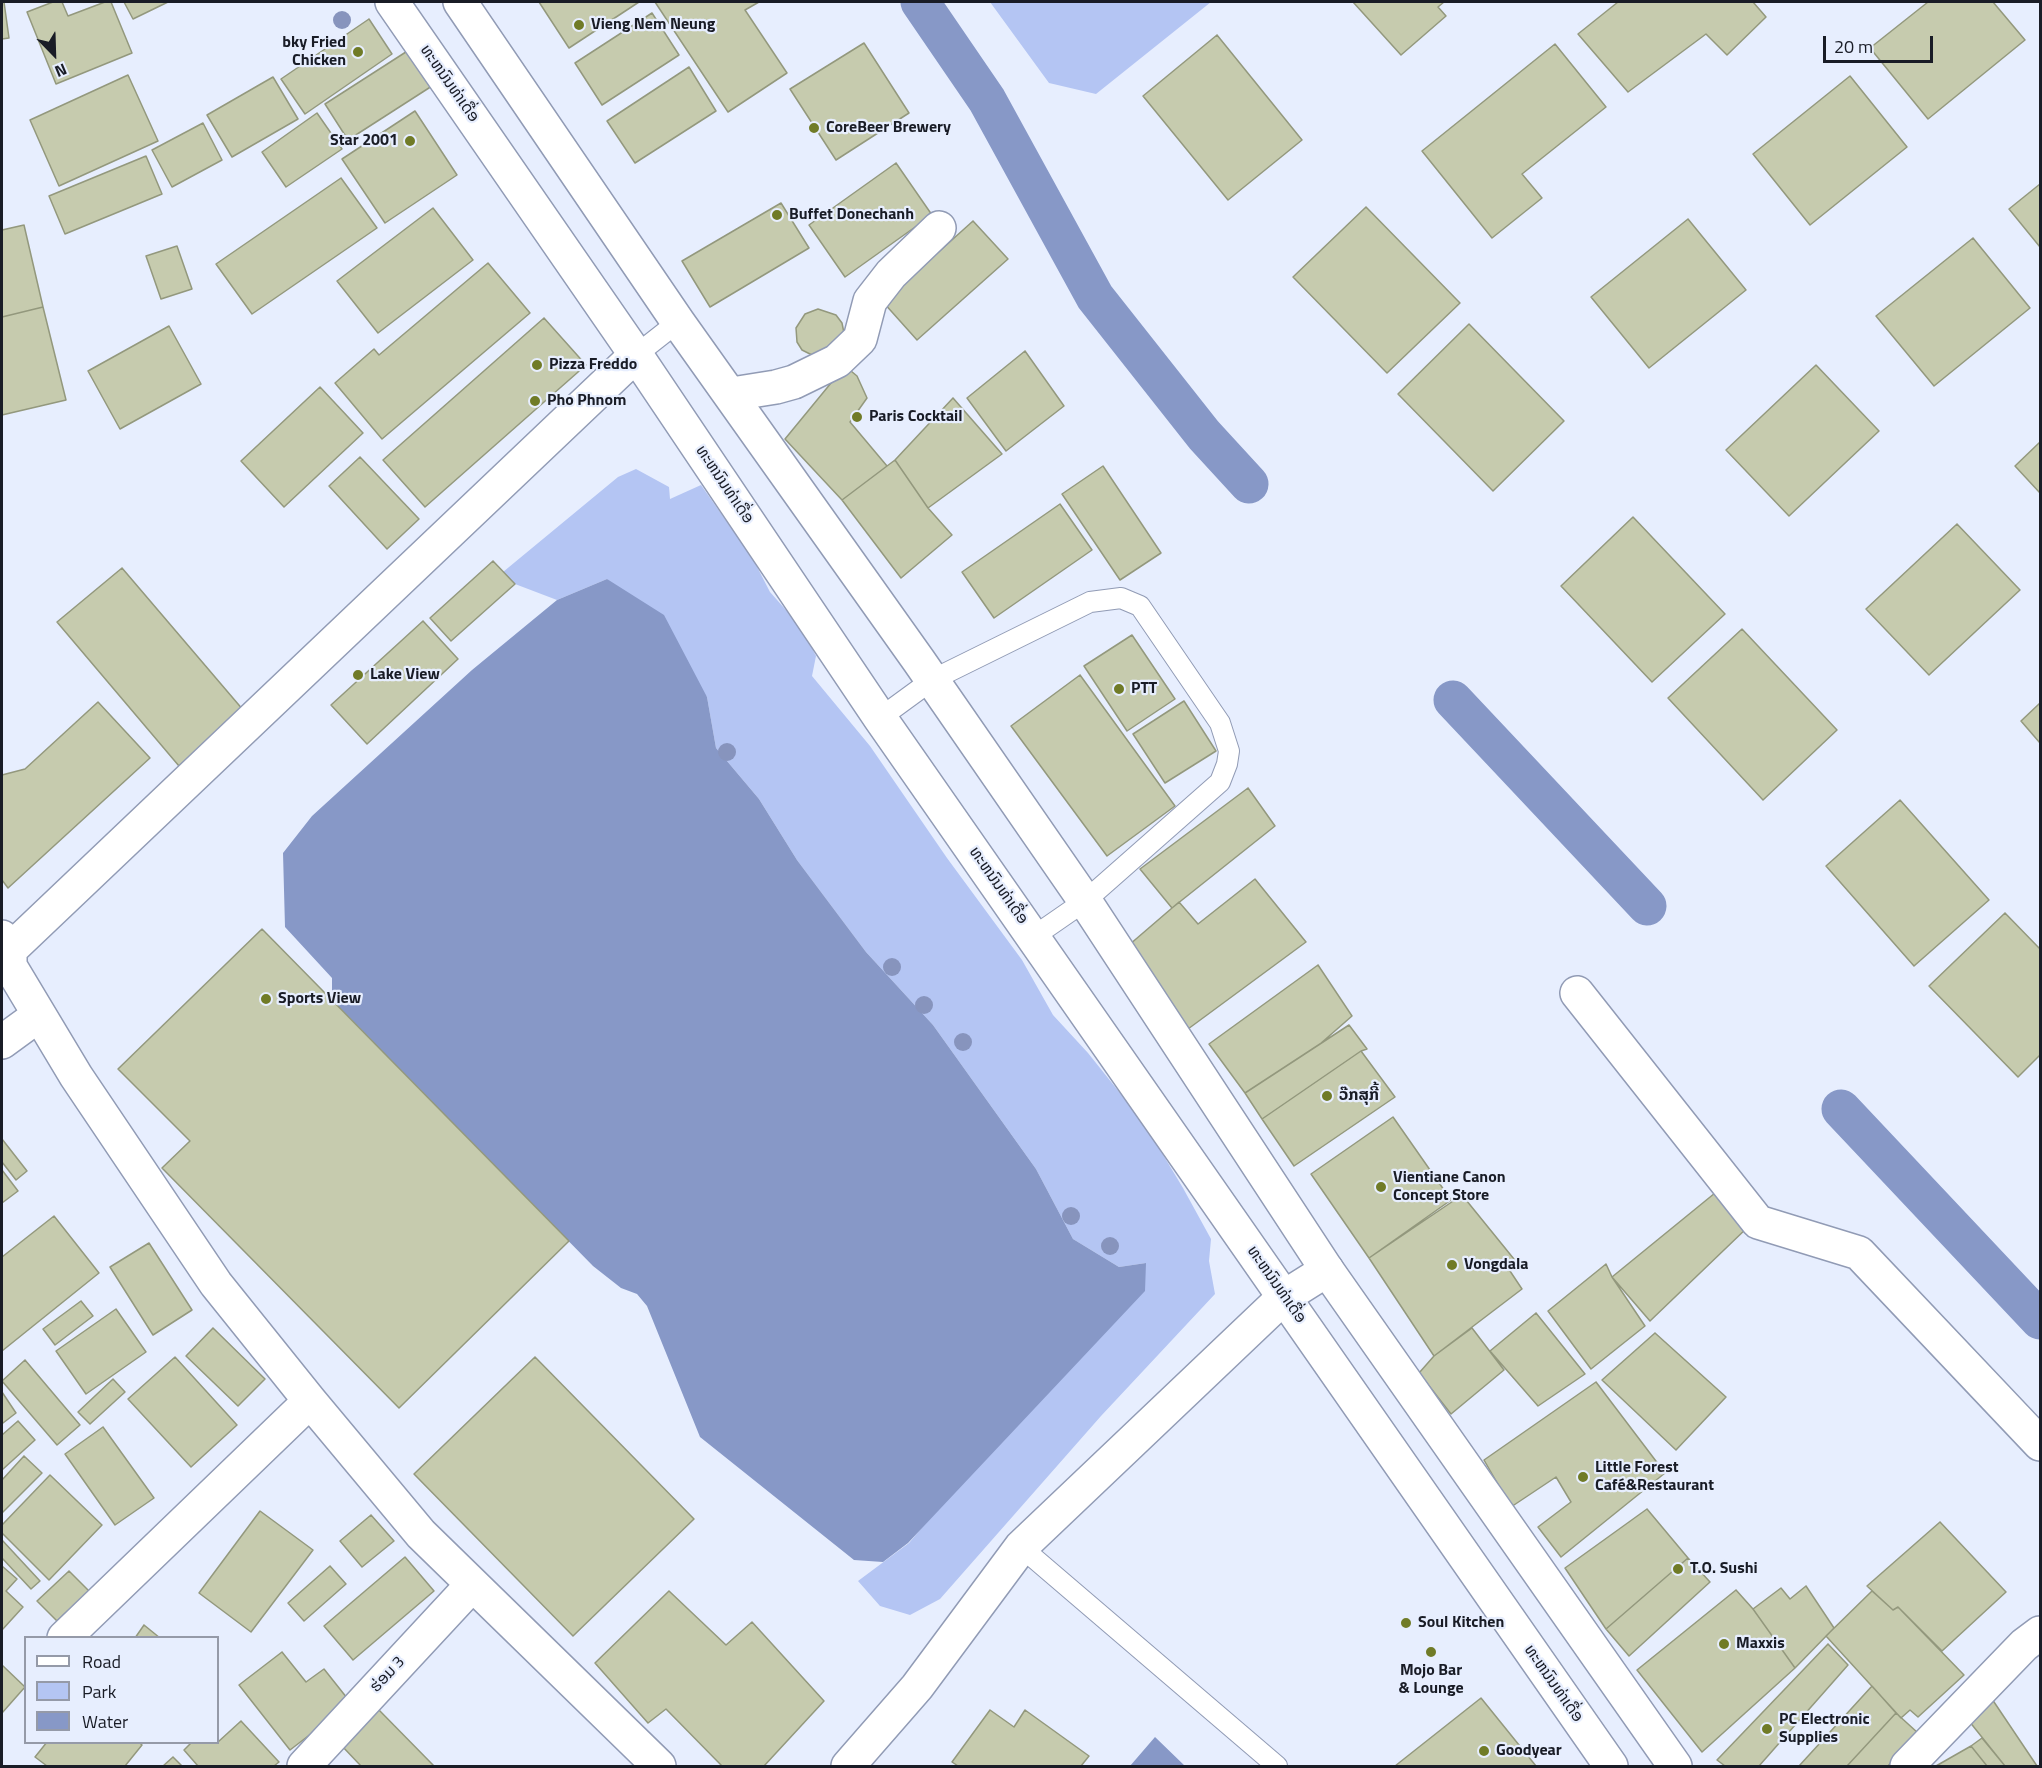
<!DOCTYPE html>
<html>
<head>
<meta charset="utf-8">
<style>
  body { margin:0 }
  #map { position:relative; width:2042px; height:1768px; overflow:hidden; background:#e7eefe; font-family:"Titillium Web",sans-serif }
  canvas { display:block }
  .frame { position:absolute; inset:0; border:3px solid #191c26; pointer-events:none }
  .legend { position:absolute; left:24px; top:1636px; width:195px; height:108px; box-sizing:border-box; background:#e7eefe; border:2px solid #959aa8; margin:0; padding:8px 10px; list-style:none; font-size:18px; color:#191c26 }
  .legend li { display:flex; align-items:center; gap:12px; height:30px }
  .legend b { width:30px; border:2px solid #959aa8 }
  .north { position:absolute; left:24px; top:24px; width:60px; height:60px; -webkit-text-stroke:4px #e7eefe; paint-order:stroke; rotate:157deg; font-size:16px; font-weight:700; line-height:24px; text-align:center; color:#191c26 }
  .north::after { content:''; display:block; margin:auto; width:21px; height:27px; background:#191c26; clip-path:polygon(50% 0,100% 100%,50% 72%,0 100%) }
  .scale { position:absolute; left:1823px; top:36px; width:110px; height:27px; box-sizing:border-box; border:3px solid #191c26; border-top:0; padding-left:8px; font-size:18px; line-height:21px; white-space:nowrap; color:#191c26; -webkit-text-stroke:4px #e7eefe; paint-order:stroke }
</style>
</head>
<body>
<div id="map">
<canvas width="2042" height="1768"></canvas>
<div class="frame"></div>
<ul class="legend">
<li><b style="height:8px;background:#fff"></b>Road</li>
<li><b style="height:16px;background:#b4c5f3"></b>Park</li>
<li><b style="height:16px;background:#8798c7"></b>Water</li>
</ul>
<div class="north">N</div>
<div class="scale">20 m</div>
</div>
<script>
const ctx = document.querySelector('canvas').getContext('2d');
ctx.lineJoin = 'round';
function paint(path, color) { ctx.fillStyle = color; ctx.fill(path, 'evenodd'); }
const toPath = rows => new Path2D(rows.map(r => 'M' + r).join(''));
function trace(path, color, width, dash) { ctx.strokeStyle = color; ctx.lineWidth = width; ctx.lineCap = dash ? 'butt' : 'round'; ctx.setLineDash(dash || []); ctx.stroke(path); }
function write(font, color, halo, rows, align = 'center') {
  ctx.font = font + ' "Titillium Web","Noto Sans Lao",sans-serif'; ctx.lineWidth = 4.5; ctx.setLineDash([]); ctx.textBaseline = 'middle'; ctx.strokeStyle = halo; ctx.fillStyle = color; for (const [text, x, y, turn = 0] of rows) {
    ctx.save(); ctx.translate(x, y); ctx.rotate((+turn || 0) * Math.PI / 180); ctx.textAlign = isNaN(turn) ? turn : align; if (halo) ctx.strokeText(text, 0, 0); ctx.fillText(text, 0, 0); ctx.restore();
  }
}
paint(toPath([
  [990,2,1211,2,1096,94,1049,83],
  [636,469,669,487,670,499,701,485,753,559,770,592,801,627,816,656,812,676,870,746,947,858,1022,960,1053,1015,1088,1053,1144,1123,1183,1188,1211,1239,1209,1261,1215,1294,1101,1416,940,1599,910,1615,880,1606,858,1581,909,1543,1146,1263,1119,1267,1073,1239,1036,1169,933,1025,866,952,797,860,759,799,716,748,707,697,607,579,557,600,515,584,503,572,618,477]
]), '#b4c5f3');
paint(toPath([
  [607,579,664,615,707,697,716,748,759,799,797,860,866,952,933,1025,1036,1169,1073,1239,1119,1267,1146,1263,1145,1291,908,1543,883,1562,854,1560,700,1437,647,1306,637,1294,621,1288,593,1266,332,1000,332,978,285,927,283,853,312,816,472,670,557,600],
  [1155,1737,1185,1766,1130,1766]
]), '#8798c7');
trace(toPath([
  [920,2,987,100,1095,297,1204,435,1249,484],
  [1453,700,1647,906],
  [1841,1109,2040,1320]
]), '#8798c7', 39);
const building = toPath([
  [2,2,4,2,9,38,2,39,2,2],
  [53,2,62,2,68,16,105,2,111,2,132,53,56,84,27,12,53,2],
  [124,2,168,2,133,19,124,2],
  [539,2,639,2,569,48,539,2],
  [655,2,759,2,745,10,787,73,728,112,655,2],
  [1353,2,1444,2,1438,7,1446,16,1401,55,1353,2],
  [1618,2,1753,2,1766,17,1727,55,1706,34,1628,92,1578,34,1618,2],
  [1928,2,1993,2,2025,40,1928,119,1870,48,1928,2],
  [652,13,679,55,602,105,575,63,652,13],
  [369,19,392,54,305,114,281,79,369,19],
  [1217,35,1302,140,1228,200,1143,96,1217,35],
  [864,43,909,113,836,160,790,89,864,43],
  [1555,44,1606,107,1522,174,1542,198,1492,238,1422,151,1555,44],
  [409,50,432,86,348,140,325,104,409,50],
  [689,67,716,111,635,163,607,121,689,67],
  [128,75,158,141,59,186,30,120,128,75],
  [1850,76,1907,147,1810,225,1753,154,1850,76],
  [273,77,298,119,232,157,207,115,273,77],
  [415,111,457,175,385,223,342,159,415,111],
  [317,113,342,149,286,187,262,152,317,113],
  [203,123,222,160,172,187,152,150,203,123],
  [146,156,162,194,65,234,49,196,146,156],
  [896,163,932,215,845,277,809,225,896,163],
  [341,178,377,228,252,314,216,264,341,178],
  [2040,184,2040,247,2009,209,2040,184],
  [781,203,809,248,710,307,682,261,781,203],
  [1366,207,1460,303,1387,373,1293,277,1366,207],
  [433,208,473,260,378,333,337,281,433,208],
  [1688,219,1746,290,1649,368,1591,297,1688,219],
  [973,221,1008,259,917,340,883,302,973,221],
  [24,225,43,307,2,317,2,230,24,225],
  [1973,238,2030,308,1934,386,1876,316,1973,238],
  [177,246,192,289,161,299,146,256,177,246],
  [488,263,530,313,382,439,335,383,374,349,379,355,488,263],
  [43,307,66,400,2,415,2,317,43,307],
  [818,309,836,315,842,323,844,333,828,355,814,356,802,350,797,342,796,328,805,314,818,309],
  [544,318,586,365,425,507,383,460,544,318],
  [1469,324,1564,421,1493,491,1398,394,1469,324],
  [169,326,201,384,120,429,88,371,169,326],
  [1025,351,1064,406,1006,451,967,398,1025,351],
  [1816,365,1879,431,1789,516,1726,450,1816,365],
  [845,366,857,376,867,398,850,422,887,466,842,500,785,439,845,366],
  [320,387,363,433,284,507,241,461,320,387],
  [953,398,1002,454,928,508,895,460,953,398],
  [2040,442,2040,493,2015,466,2040,442],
  [360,457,419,519,387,549,329,486,360,457],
  [895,460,928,508,952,535,901,578,842,500,895,460],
  [1103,466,1161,553,1120,580,1062,494,1103,466],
  [1060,504,1092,550,994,618,962,572,1060,504],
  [1633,517,1725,614,1652,682,1561,586,1633,517],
  [1957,524,2020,590,1929,675,1866,609,1957,524],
  [493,561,515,584,451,641,430,618,493,561],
  [122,568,244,711,179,766,57,622,122,568],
  [423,621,458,659,367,744,331,705,423,621],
  [1742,629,1837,730,1763,800,1668,698,1742,629],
  [1132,635,1175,699,1127,731,1084,666,1132,635],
  [1080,675,1175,806,1107,856,1011,726,1080,675],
  [1184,701,1216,751,1165,783,1133,734,1184,701],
  [98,702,150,758,8,888,2,880,2,775,25,769,98,702],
  [2040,703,2040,743,2021,721,2040,703],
  [1248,788,1275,826,1172,908,1140,869,1248,788],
  [1900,800,1989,900,1914,966,1826,866,1900,800],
  [1255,879,1306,942,1188,1029,1129,945,1179,902,1198,924,1255,879],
  [2005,913,2040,949,2040,1055,2018,1077,1929,986,2005,913],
  [262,929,569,1241,399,1408,162,1168,190,1141,118,1069,262,929],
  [1318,965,1352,1016,1320,1044,1245,1093,1209,1044,1318,965],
  [1349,1025,1367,1049,1361,1051,1262,1119,1245,1093,1349,1025],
  [1361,1051,1395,1097,1294,1166,1262,1119,1361,1051],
  [1393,1117,1451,1200,1369,1258,1311,1174,1393,1117],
  [2,1139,27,1171,16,1180,2,1162,2,1139],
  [2,1170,18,1191,2,1203,2,1170],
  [1715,1193,1749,1226,1650,1321,1612,1277,1715,1193],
  [1462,1195,1518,1264,1508,1268,1522,1289,1434,1356,1369,1258,1462,1195],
  [54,1216,99,1273,2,1351,2,1257,54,1216],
  [149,1243,192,1310,153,1335,110,1267,149,1243],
  [1606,1264,1612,1277,1645,1326,1591,1369,1548,1311,1606,1264],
  [81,1301,93,1316,55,1345,43,1329,81,1301],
  [116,1309,146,1352,86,1394,56,1351,116,1309],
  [1536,1313,1585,1374,1538,1406,1490,1351,1536,1313],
  [213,1328,265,1379,238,1406,186,1356,213,1328],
  [1472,1328,1504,1370,1451,1414,1419,1373,1434,1356,1472,1328],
  [1655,1333,1726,1397,1676,1450,1602,1380,1655,1333],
  [175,1357,237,1425,191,1467,128,1399,175,1357],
  [535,1357,694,1519,573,1636,414,1474,535,1357],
  [25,1360,80,1425,57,1445,2,1381,25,1360],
  [113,1379,125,1392,90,1424,78,1412,113,1379],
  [1596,1382,1665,1473,1561,1557,1538,1527,1571,1502,1556,1477,1511,1507,1484,1460,1596,1382],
  [2,1392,16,1413,3,1423,2,1421,2,1392],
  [18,1421,35,1440,2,1470,2,1435,18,1421],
  [103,1427,154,1498,115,1525,65,1454,103,1427],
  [24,1456,42,1473,2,1513,2,1480,24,1456],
  [50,1475,102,1525,49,1580,2,1533,2,1525,50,1475],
  [1647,1509,1688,1558,1606,1629,1565,1568,1647,1509],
  [260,1511,313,1550,251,1632,199,1593,260,1511],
  [371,1515,394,1541,362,1567,340,1541,371,1515],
  [1940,1522,2006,1592,1942,1651,1898,1607,1893,1610,1867,1586,1940,1522],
  [2,1540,40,1581,31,1589,2,1558,2,1540],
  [405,1557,434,1591,353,1660,324,1626,405,1557],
  [1688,1558,1710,1582,1629,1656,1606,1629,1688,1558],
  [2,1566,17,1579,6,1591,23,1607,2,1630,2,1566],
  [330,1566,346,1584,304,1621,288,1603,330,1566],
  [69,1571,89,1591,57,1621,37,1601,69,1571],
  [1806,1586,1834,1628,1795,1668,1753,1609,1781,1588,1790,1599,1806,1586],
  [1736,1590,1753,1609,1795,1668,1702,1752,1637,1670,1736,1590],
  [669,1591,726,1645,752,1622,824,1701,764,1766,722,1766,666,1709,648,1723,595,1663,669,1591],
  [1872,1591,1893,1610,1898,1607,1964,1675,1918,1717,1910,1710,1901,1718,1826,1636,1872,1591],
  [144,1625,160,1638,135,1638,144,1625],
  [1828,1644,1848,1665,1759,1766,1725,1766,1717,1760,1828,1644],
  [282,1652,306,1682,324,1669,351,1703,290,1750,239,1685,282,1652],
  [2,1665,25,1687,2,1713,2,1665],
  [1872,1686,1896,1713,1847,1766,1799,1766,1872,1686],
  [1481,1698,1536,1766,1395,1766,1481,1698],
  [1992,1699,2037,1766,2005,1766,1969,1721,1992,1699],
  [378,1709,434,1766,361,1766,341,1745,378,1709],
  [990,1710,1014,1727,1025,1710,1089,1756,1081,1766,958,1766,952,1762,990,1710],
  [1896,1713,1918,1733,1888,1766,1847,1766,1896,1713],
  [241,1721,279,1762,274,1766,198,1766,184,1750,192,1742,218,1742,241,1721],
  [1982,1738,2005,1766,1987,1766,1971,1746,1982,1738],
  [47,1742,139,1742,142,1745,125,1766,47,1766,35,1757,47,1742],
  [1971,1746,1987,1766,1936,1766,1971,1746],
  [173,1757,182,1766,163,1766,173,1757]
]);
paint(building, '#c6cbae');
trace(building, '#93987d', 1.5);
const service = toPath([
  [636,355,678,322],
  [880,718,932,680,1090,602,1121,598,1140,606,1220,723,1229,751,1227,764,1220,782,1085,901,1033,937],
  [1021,1547,1277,1766]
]);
const minor = toPath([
  [732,394,776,387,794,382,837,361,860,339,870,301,891,274,939,228],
  [2,937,10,950,10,966,76,1076,216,1284,310,1401,421,1534,659,1766],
  [10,950,636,355],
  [1577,993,1758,1222,1859,1253,2040,1444],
  [2,1042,39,1015],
  [64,1638,310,1401],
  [304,1766,472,1585],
  [848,1766,917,1687,1021,1547,1284,1297,1327,1270],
  [1907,1766,2024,1645,2040,1633]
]);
const primary = toPath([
  [392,2,636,355,880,718,1611,1766],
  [460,2,678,322,919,661,1085,901,1327,1270,1675,1766]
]);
trace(service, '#919bb5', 22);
trace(minor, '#919bb5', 36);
trace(primary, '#919bb5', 36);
trace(service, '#fff', 20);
trace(minor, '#fff', 33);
trace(primary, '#fff', 33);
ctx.fillStyle = '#8794bd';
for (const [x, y] of [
  [342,20],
  [727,752],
  [892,967],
  [924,1005],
  [963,1042],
  [1071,1216],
  [1110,1246]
]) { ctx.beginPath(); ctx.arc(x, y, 9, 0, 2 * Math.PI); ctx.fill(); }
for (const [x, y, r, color] of [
  [579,25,6,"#707b27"],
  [358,52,6,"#707b27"],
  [814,128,6,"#707b27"],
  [410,141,6,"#707b27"],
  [777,215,6,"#707b27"],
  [537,365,6,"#707b27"],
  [535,401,6,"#707b27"],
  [857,417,6,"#707b27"],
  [358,675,6,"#707b27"],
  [1119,689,6,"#707b27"],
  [266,999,6,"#707b27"],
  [1327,1096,6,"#707b27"],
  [1381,1187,6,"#707b27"],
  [1452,1265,6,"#707b27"],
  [1583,1477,6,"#707b27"],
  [1678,1569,6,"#707b27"],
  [1406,1623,6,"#707b27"],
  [1724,1644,6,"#707b27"],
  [1431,1652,6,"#707b27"],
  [1767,1729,6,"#707b27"],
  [1484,1751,6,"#707b27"]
]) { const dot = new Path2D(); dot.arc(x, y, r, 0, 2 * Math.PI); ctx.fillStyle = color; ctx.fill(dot); trace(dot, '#e7eefe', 2); }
write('bold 16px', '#191c26', '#e7eefe', [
  ["Vieng Nem Neung",591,25],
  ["bky Fried",346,43,"right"],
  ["Chicken",346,61,"right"],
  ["CoreBeer Brewery",826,128],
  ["Star 2001",398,141,"right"],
  ["Buffet Donechanh",789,215],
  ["Pizza Freddo",549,365],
  ["Pho Phnom",547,401],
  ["Paris Cocktail",869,417],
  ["Lake View",370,675],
  ["PTT",1131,689],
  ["Sports View",278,999],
  ["ວ໊ກສຸກີ້",1339,1096],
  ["Vientiane Canon",1393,1178],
  ["Concept Store",1393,1196],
  ["Vongdala",1464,1265],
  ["Little Forest",1595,1468],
  ["Café&Restaurant",1595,1486],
  ["T.O. Sushi",1690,1569],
  ["Soul Kitchen",1418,1623],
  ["Maxxis",1736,1644],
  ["Mojo Bar",1431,1671,"center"],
  ["& Lounge",1431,1689,"center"],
  ["PC Electronic",1779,1720],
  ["Supplies",1779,1738],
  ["Goodyear",1496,1751]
], 'left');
write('16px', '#191c26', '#e7eefe', [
  ["ທະຫນົນທ່າເດື່ອ",449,84,55],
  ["ທະຫນົນທ່າເດື່ອ",724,485,56],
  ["ທະຫນົນທ່າເດື່ອ",998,886,55],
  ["ທະຫນົນທ່າເດື່ອ",1276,1285,55],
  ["ຮ່ອມ 3",388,1675,-47],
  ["ທະຫນົນທ່າເດື່ອ",1553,1684,55]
]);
</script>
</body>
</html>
